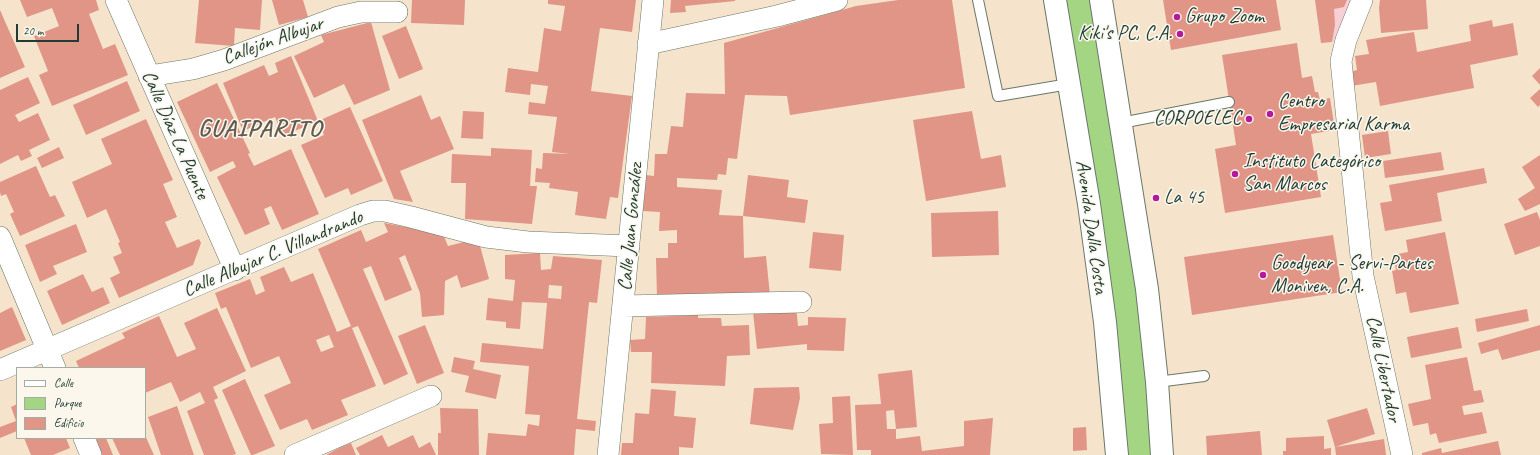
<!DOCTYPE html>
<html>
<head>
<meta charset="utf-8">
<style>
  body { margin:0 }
  #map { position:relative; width:1540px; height:455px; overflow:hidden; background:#f5e4cb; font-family:Caveat,sans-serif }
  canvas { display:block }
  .legend { position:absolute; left:16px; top:367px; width:130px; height:72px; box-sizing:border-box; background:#fbf7ec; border:1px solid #a3ada2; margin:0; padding:5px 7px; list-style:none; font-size:12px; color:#1f3d34 }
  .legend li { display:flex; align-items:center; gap:8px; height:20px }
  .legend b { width:20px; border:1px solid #a3ada2 }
  .scale { position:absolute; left:16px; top:24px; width:63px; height:18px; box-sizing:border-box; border:2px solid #1f3d34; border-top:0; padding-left:5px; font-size:12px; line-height:14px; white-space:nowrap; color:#1f3d34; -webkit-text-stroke:3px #fbf7ec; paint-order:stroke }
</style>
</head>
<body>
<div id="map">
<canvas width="1540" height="455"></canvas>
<ul class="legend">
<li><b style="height:5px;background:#fff"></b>Calle</li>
<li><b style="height:11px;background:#a4d583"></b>Parque</li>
<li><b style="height:11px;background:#e19586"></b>Edificio</li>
</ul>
<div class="scale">20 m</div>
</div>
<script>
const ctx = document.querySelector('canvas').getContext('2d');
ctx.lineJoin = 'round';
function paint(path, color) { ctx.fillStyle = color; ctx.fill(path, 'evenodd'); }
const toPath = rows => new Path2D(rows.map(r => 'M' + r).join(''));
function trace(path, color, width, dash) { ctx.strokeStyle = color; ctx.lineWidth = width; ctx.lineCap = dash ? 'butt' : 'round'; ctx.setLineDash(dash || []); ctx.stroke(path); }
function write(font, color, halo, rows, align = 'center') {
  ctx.font = font + ' Caveat,sans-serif'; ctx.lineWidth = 3; ctx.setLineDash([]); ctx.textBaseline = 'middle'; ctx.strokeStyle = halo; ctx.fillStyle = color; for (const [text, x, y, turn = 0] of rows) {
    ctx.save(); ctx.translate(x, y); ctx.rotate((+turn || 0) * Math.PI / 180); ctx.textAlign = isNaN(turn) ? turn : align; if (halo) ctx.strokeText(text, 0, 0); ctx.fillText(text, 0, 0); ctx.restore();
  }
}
paint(toPath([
  [1315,0,1362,0,1346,40,1321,43]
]), '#f7cfd5');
paint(toPath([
  [1055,0,1101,0,1162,455,1117,455]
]), '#a4d583');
paint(toPath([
  [20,0,96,0,99,10,89,14,103,49,115,44,128,75,52,106,39,75,48,71,34,36,59,26,52,8,27,17],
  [199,0,262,0,260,30,235,28,234,46,195,43],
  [272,0,303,0,308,17,279,25],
  [412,0,465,0,464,25,411,23],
  [548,0,636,0,632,32,600,28,591,91,632,96,618,198,610,197,606,219,575,215,578,192,549,188,550,183,535,182,536,168,542,169,543,153,570,154,552,152,557,117,528,114,529,102,545,104,548,86,531,84,530,95,505,92,508,68,538,72,544,28,561,31,565,6,548,4],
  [671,0,735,0,735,1,685,6,686,12,670,13],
  [898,0,952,0,965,88,790,115,787,96,745,95,737,159,728,158,726,175,718,174,717,180,677,178,677,187,722,190,719,215,743,216,748,175,789,180,787,197,808,200,805,223,743,216,744,258,766,256,770,295,657,298,656,258,668,258,668,243,677,243,677,230,659,231,660,212,643,211,646,175,654,176,655,154,667,154,671,126,683,127,686,93,725,94,724,43,856,6],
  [1163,0,1276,0,1281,30,1171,50],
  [1315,0,1347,0,1344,7,1334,9,1335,25,1332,42,1321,43],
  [1380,0,1426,0,1428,29,1381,33,1379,8],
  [0,10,25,67,0,78],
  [1492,20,1493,27,1513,23,1518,55,1470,65,1474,88,1380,106,1376,82,1351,86,1349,72,1357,70,1355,56,1369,54,1366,40,1414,32,1417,52,1471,41,1469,25],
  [371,22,390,90,354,105,344,84,314,98,294,56,324,42,321,35],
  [406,26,423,69,399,79,382,36],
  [1297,43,1302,78,1312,76,1315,92,1318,92,1320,100,1330,98,1335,130,1311,134,1321,197,1225,213,1215,149,1236,145,1222,55],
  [291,56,318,121,283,136,275,117,243,131,223,83,264,65,269,76,278,72,275,63],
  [1540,68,1540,85,1532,76],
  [28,77,40,103,15,115,19,122,38,113,50,140,29,150,32,156,21,161,18,155,0,164,0,90],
  [127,81,140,111,86,135,73,105],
  [217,83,250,153,248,154,254,166,291,149,319,214,282,230,271,206,264,209,270,224,245,235,217,177,236,167,233,161,210,172,177,102],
  [1540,89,1540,105,1538,107,1530,98],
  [421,95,431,120,440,116,454,149,400,171,413,202,394,199,362,120],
  [350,107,383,181,351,195,348,188,325,198,301,145,324,135,318,121],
  [463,111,484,112,483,139,461,138],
  [972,111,981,159,1001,155,1006,187,926,201,913,120],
  [146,119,173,180,163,184,177,217,165,222,177,248,199,239,201,243,193,265,119,298,110,278,120,273,113,257,122,253,118,243,120,242,106,209,87,218,72,182,112,164,101,139],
  [1388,131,1391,154,1365,158,1362,135],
  [59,147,64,158,42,168,37,158],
  [491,148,532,150,530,186,537,186,532,224,465,219,466,183,451,183,452,154,491,156],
  [1441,152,1444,170,1385,178,1383,161],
  [1540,155,1540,204,1525,211,1518,199,1535,188,1522,167],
  [36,166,50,197,55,195,65,216,20,236,10,214,14,212,6,194,1,196,0,192,0,182],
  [1484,168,1487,183,1437,193,1442,221,1385,231,1380,203,1392,201,1389,185],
  [998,211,999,255,932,257,931,213],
  [1537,212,1540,220,1540,246,1515,255,1504,224],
  [384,223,443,234,448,246,464,242,479,242,489,279,461,288,457,275,445,281,444,315,422,317,420,293,405,255,399,258,412,290,385,301,371,266,363,269,408,374,384,385,358,326,352,328,376,386,341,400,348,415,312,430,307,419,280,430,264,395,291,383,279,356,251,368,226,307,221,309,215,293,250,279,256,295,265,291,260,277,284,267,291,282,313,273,337,332,351,326,318,249,361,230,366,242,388,232],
  [329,335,334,347,321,352,316,340],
  [76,224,87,252,53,266,57,274,40,282,25,245],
  [813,232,844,235,841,271,809,268],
  [1445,232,1459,304,1410,313,1406,292,1396,294,1392,271,1396,270,1393,255,1408,252,1406,240],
  [1333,235,1342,292,1192,315,1184,257],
  [540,253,541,270,551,269,553,256,602,260,597,303,589,302,577,419,596,421,595,431,576,429,574,455,486,455,488,433,526,436,528,424,539,426,540,415,525,414,529,366,480,362,482,343,543,349,547,303,522,302,520,329,506,328,506,322,486,320,488,298,513,301,515,280,505,279,505,255],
  [549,285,562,286,561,299,548,298],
  [83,274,92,292,103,287,110,303,62,325,47,291],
  [12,307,26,340,0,351,0,313],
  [796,307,798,326,808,325,808,317,846,318,844,351,807,350,807,344,757,349,753,312],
  [217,308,246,371,213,387,218,398,214,400,236,454,233,455,204,455,187,411,205,403,200,392,180,402,171,382,145,393,145,368,79,368,76,361,125,338,122,333,159,316,177,357,196,349,184,323],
  [1527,309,1529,321,1477,332,1475,319],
  [698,315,698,318,721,318,722,326,749,325,750,355,727,356,725,386,651,383,652,352,631,352,630,340,645,339,646,317],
  [425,325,444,373,417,384,398,336],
  [1540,325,1540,350,1502,360,1498,349,1481,354,1478,343],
  [1458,327,1462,348,1411,358,1407,337],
  [454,357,475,361,473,369,501,375,496,399,465,392,469,376,451,372],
  [1467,357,1474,391,1481,390,1484,402,1462,406,1464,415,1482,412,1487,433,1439,443,1436,433,1430,435,1428,423,1413,426,1408,404,1431,399,1425,365],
  [912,370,917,427,896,429,894,410,886,411,887,429,896,429,896,439,920,436,922,451,964,446,964,421,993,418,990,455,871,455,871,450,857,450,855,405,881,404,878,374],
  [245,379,275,446,253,455,251,455,222,390],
  [799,387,800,398,793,430,750,424,754,388],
  [651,389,676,391,674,416,696,418,693,448,679,447,679,455,621,455,622,443,633,443,635,413,649,414],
  [850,396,853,455,821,454,819,424,833,423,832,397],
  [17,404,17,431,0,438,0,427,16,421,11,407],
  [177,406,194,455,161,455,148,417],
  [440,408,478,409,479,455,438,455,438,433,441,433],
  [1367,408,1375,434,1335,447,1327,420],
  [1086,427,1087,450,1073,451,1073,428],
  [1260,431,1262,455,1207,455,1206,436],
  [145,435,154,455,120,455,112,438,145,438],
  [382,435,388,447,413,435,419,448,430,442,436,455,360,455,356,448],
  [1324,436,1324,449,1331,448,1331,455,1283,455,1283,451,1286,451,1286,438],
  [24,438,66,438,70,448,53,455,31,455],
  [100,438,106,438,113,455,102,455,96,440],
  [1384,439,1386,455,1336,455,1335,447],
  [1498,441,1501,455,1422,455,1422,453,1441,448,1442,453],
  [351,443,356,455,326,455,341,447]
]), '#e19586');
const lane = toPath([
  [978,0,998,96,1069,84],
  [1121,123,1229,102],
  [1157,382,1204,376]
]);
const street = toPath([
  [116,0,235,270],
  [1362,0,1346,40,1341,61,1363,276,1402,455],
  [648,44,777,16,837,0],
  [149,76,193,69,224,60,338,17,361,12,397,12],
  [0,237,55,368],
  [623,306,801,302],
  [0,370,360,215,373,211,385,211,411,217,486,237,528,242,629,246],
  [84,438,91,455],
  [295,455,431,396],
  [608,455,653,0]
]);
const secondary = toPath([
  [1055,0,1089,204,1105,322,1117,455],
  [1101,0,1147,289,1157,382,1162,455]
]);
trace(lane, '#6a7769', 12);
trace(street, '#6a7769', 22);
trace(secondary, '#6a7769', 24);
trace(lane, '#fff', 10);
trace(street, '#fff', 21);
trace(secondary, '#fff', 22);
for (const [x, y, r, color] of [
  [1177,17,4,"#b5179e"],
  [1180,34,4,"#b5179e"],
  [1270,114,4,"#b5179e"],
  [1249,119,4,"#b5179e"],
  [1235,174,4,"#b5179e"],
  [1156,198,4,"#b5179e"],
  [1263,275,4,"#b5179e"]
]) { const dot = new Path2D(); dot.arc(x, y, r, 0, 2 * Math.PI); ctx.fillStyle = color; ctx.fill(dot); trace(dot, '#fbf7ec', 1.5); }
write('20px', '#1f3d34', '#fbf7ec', [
  ["Grupo Zoom",1185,17],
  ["Kiki's PC, C.A.",1172,34,"right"],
  ["Centro",1278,102],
  ["Empresarial Karma",1278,125],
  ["CORPOELEC",1241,119,"right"],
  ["Instituto Categórico",1243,162],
  ["San Marcos",1243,185],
  ["La 45",1164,198],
  ["Goodyear - Servi-Partes",1271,264],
  ["Moniven, C.A.",1271,287]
], 'left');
write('20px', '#1f3d34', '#fbf7ec', [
  ["Callejón Albujar",273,41,-20],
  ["Calle Díaz La Puente",175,135,66],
  ["Calle Juan González",631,227,-85],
  ["Avenida Dalla Costa",1091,227,82],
  ["Calle Albujar C. Villandrando",273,254,-23],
  ["Calle Libertador",1383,369,78]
]);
ctx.letterSpacing = '1px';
write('bold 24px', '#635c51', '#fbf7ec', [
  ["GUAIPARITO",260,130]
]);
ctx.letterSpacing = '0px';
</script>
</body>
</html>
